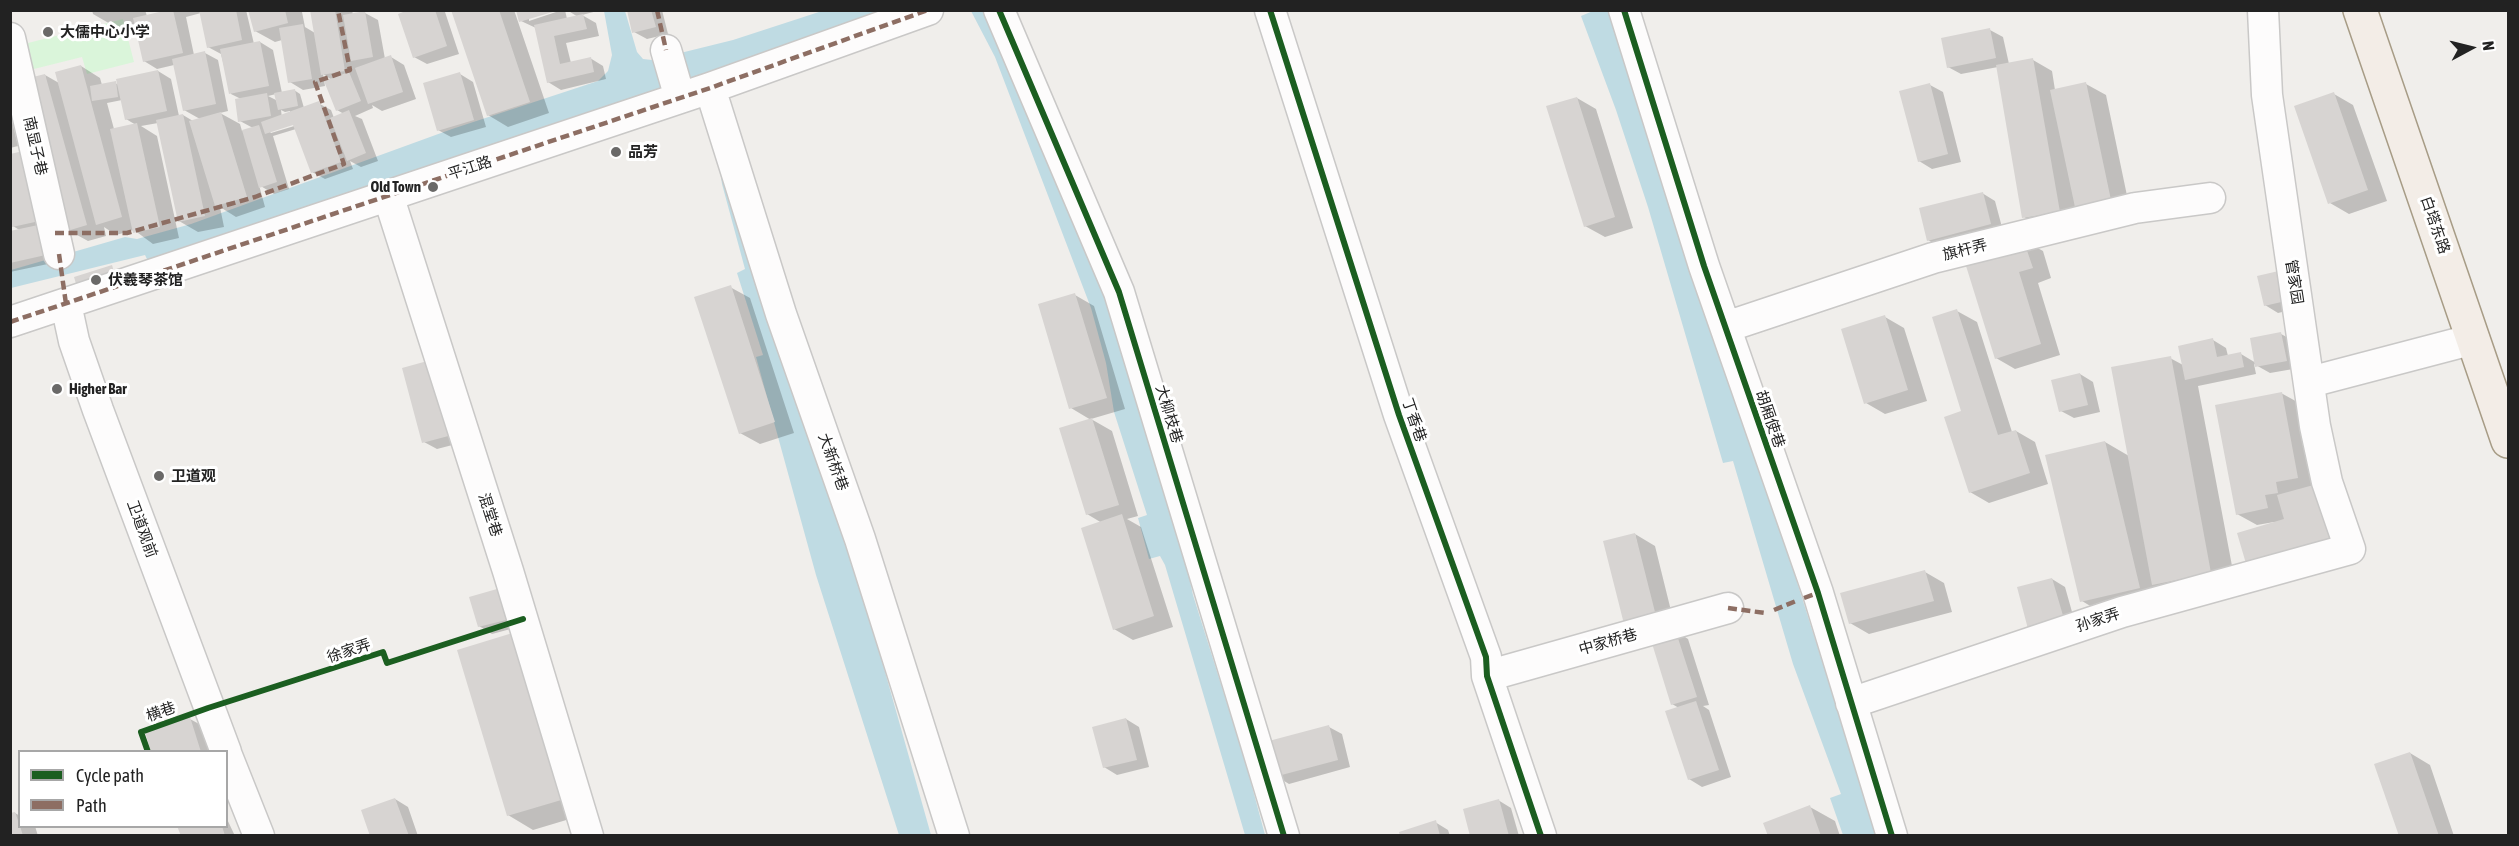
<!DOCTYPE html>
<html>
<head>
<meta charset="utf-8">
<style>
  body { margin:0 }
  #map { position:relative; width:2519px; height:846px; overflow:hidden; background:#f0eeeb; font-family:"Asap Condensed",sans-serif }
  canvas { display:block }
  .frame { position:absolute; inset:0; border:12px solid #222; pointer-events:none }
  .legend { position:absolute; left:18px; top:750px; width:210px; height:78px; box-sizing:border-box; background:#fff; border:2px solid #a7a7a7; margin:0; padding:8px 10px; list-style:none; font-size:18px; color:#222 }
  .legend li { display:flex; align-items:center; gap:12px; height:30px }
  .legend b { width:30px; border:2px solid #a7a7a7 }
  .north { position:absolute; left:2441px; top:18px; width:60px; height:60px; -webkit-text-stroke:4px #fff; paint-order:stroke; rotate:83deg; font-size:16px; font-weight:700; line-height:24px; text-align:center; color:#222 }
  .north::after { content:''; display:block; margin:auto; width:21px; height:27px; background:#222; clip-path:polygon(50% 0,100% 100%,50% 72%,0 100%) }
</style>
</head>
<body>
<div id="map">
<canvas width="2519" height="846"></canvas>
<div class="frame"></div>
<ul class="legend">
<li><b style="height:8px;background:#1b5e20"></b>Cycle path</li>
<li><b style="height:8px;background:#8d6e63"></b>Path</li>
</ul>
<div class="north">N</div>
</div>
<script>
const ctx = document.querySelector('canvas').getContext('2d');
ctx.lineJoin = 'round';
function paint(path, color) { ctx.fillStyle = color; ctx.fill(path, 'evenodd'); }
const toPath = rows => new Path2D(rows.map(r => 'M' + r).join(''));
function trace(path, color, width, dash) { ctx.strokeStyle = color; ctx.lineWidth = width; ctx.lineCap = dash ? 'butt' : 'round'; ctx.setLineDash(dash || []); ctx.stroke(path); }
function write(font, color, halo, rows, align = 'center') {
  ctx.font = font + ' "Asap Condensed","Noto Sans SC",sans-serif'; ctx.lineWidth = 6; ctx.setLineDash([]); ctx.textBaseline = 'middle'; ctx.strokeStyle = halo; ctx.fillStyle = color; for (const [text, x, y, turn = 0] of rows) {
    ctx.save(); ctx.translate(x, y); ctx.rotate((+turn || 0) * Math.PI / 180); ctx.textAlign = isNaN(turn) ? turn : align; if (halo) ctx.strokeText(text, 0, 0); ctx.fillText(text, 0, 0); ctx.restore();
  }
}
paint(toPath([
  [123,19,134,62,87,74,82,57,30,70,24,44]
]), '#daf5da');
paint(toPath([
  [604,11,625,11,637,52,643,59,652,60,733,40,822,11,898,11,702,80,869,615,931,835,899,835,816,575,756,357,763,355,737,273,745,269,722,184,718,157,694,84,150,265,145,255,11,288,11,270,125,237,137,239,191,224,452,129,598,81,608,71,612,55],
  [971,11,985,11,1122,328,1183,548,1193,595,1246,764,1265,835,1245,835,1165,565,1160,556,1149,559,1138,518,1147,515,1114,412,1106,363,1091,308,995,57],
  [1593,11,1622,11,1755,449,1877,835,1843,835,1830,798,1841,794,1793,664,1733,461,1723,463,1648,207,1616,110,1581,16]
]), '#bfdbe3');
paint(toPath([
  [92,10,145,10,147,16,173,10,246,10,254,44,260,42,273,50,282,93,294,90,300,94,304,108,318,103,331,110,334,118,344,114,337,110,332,80,323,74,325,86,303,90,290,82,282,40,275,42,255,31,250,10,352,10,353,15,365,13,378,20,385,59,391,57,404,65,416,99,382,111,372,105,373,108,355,116,362,119,378,161,361,167,350,161,353,169,325,179,312,172,296,129,273,136,289,189,274,194,259,185,265,207,236,217,220,207,224,227,198,232,179,221,158,123,141,126,157,136,179,238,153,244,134,230,116,235,104,227,106,236,88,241,68,230,45,75,59,83,81,66,100,78,102,85,115,83,119,85,158,71,171,79,179,116,183,115,193,121,200,119,184,110,174,65,157,69,144,61,136,25,119,29,93,14],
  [312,11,315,33,305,27,302,12],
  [201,13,208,47,221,54,231,94,241,99,240,121,253,128,242,131,240,124,220,113,228,111,218,60,205,53,194,55,186,17],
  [276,94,278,101,268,96],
  [122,100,126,119,136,125,114,129,107,103],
  [281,110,285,112,290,111,291,115,282,118],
  [300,121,301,124,271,133,269,131],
  [413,10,445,12,459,54,427,64,414,57],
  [453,10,514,10,549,113,508,127,488,115],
  [562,10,565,10,567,19,578,17,567,10,601,10,582,15,596,23,599,36,566,43,571,63,590,58,603,66,606,79,561,90,548,82,536,28,521,21,529,18,529,21],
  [628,10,662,10,668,34,647,39,634,32],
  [1990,30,2003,37,2009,64,2033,60,2052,71,2055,90,2086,84,2106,95,2130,210,2095,217,2076,206,2078,222,2043,228,2024,217,1998,67,1961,74,1948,67],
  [460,74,473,82,486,127,451,137,438,130],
  [1930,85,1943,92,1961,162,1932,169,1919,161],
  [2334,94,2353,105,2387,201,2349,214,2330,203],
  [1577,98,1596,109,1633,228,1605,237,1585,226],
  [10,112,18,146,10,148],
  [10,156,62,261,10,272,10,233,21,231,13,226,10,213],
  [1982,193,1995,201,2003,231,1941,248,1928,240],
  [2023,240,2043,251,2051,278,2038,283,2060,355,2015,369,1996,358],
  [2259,278,2303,307,2278,313,2265,305],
  [730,287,750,298,794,433,760,444,740,433],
  [1075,295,1094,306,1125,409,1091,419,1112,431,1138,516,1127,519,1141,527,1173,627,1133,640,1114,629,1102,523,1087,514,1091,420,1071,408],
  [1957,311,1977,322,2012,432,2016,431,2035,442,2048,484,1989,503,1970,492],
  [1885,317,1904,328,1927,401,1885,414,1866,403],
  [2281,334,2294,341,2299,368,2270,373,2254,364,2256,374,2198,386,2236,587,2107,616,2082,601,2105,442,2129,456,2170,358,2183,365,2213,340,2226,348,2228,356,2241,354,2256,363],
  [404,369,464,442,437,449,424,442],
  [2080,374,2093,382,2100,412,2074,418,2061,411],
  [2281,393,2301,404,2340,496,2275,524,2274,522,2257,525,2237,514],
  [1635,534,1655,546,1676,631,1688,639,1709,705,1703,706,1709,710,1731,777,1702,787,1689,779,1679,708,1672,704],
  [1925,572,1944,583,1952,612,1869,634,1850,623],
  [2052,579,2065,587,2076,626,2042,635],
  [497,591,510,598,518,627,492,634,479,626],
  [519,633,593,812,533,830,508,815],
  [190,719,210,730,217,752,153,752],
  [1126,719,1139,727,1149,767,1117,775,1104,767],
  [1329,727,1342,734,1350,767,1289,784,1276,776],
  [2410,753,2430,765,2454,836,2401,836],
  [395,799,408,807,418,836,372,836],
  [1498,800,1511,808,1519,836,1472,836],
  [1810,807,1835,821,1840,836,1770,836],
  [15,813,20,816,20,826,35,826,38,836,10,836],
  [226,817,235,836,182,836,179,826,226,826],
  [1435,822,1448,830,1450,836,1402,836]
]), '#0003');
paint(toPath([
  [168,10,173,10,183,53,143,62,133,18],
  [199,10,236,10,242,40,207,48],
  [248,10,285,10,288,23,254,32],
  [310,10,335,10,345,71,321,75],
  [408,10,435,10,447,46,413,58,398,14],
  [451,10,499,10,530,102,487,116],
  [516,10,556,10,556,11,519,22],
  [627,10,651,10,656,27,632,33],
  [365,11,373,57,351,61,343,15],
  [583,14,587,29,554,36,560,64,591,57,594,72,547,83,534,25],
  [303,24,312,79,288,83,279,28],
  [1990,28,1996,58,1947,68,1941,38],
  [260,41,269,86,229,94,220,49],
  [205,51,216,104,183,111,172,59],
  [391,55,403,92,368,104,355,68],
  [2033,58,2060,212,2022,218,1996,65],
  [81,65,122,217,96,225,55,72],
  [158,70,167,111,125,120,116,79],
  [349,72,361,101,336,111,324,81],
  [460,72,474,120,437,131,423,83],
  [45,74,87,225,67,231,25,79],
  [116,81,118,97,92,101,90,86],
  [2086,82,2111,200,2075,207,2050,90],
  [1930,83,1948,154,1918,162,1899,91],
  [295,89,298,106,278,110,274,93],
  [2334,92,2368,190,2328,204,2294,106],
  [267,93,271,116,238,122,235,99],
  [1577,97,1615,217,1584,227,1546,106],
  [319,101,341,162,311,173,293,125,265,134,261,122],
  [349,110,366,153,347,161,330,118],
  [221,112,247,197,215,206,189,121],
  [183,114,205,216,178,222,156,120],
  [137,123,160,227,133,233,110,129],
  [259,125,277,182,259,188,242,130],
  [28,150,44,220,12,227,10,154],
  [1983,192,1991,224,1927,241,1919,208],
  [43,224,50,254,10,263,10,231],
  [2023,239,2033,268,2019,272,2041,344,1995,359,1962,253],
  [112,265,117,282,79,294,74,277],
  [2283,270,2290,300,2264,306,2257,276],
  [731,285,775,422,739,434,694,297],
  [1075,293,1107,398,1069,409,1038,304],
  [1957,309,1998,435,2016,430,2030,473,1969,493,1944,417,1961,411,1932,317],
  [1885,315,1908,390,1864,404,1841,329],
  [2281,332,2287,361,2255,367,2250,338],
  [2213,338,2217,357,2241,352,2244,367,2185,380,2178,346],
  [2171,356,2211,573,2152,585,2111,367],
  [431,360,452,435,422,443,402,368],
  [2080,373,2088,405,2059,412,2051,380],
  [2282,392,2298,478,2276,482,2278,493,2265,495,2268,508,2236,515,2215,405],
  [1092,418,1119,505,1086,515,1059,428],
  [2105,441,2140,588,2080,602,2045,455],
  [2321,483,2337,540,2247,567,2237,533,2284,519,2277,495],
  [1122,514,1154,616,1113,630,1081,528],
  [1635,533,1657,620,1625,628,1603,541],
  [1925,570,1934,601,1849,624,1840,593],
  [2052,578,2064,619,2028,629,2017,587],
  [497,589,506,620,478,627,469,597],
  [1675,629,1697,697,1671,705,1650,637],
  [519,631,568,798,507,816,457,650],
  [1696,701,1719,770,1688,780,1665,711],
  [190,717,201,752,151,752,145,732],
  [1126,718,1137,760,1103,768,1092,727],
  [1329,725,1338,760,1274,777,1265,742],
  [2410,752,2439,836,2399,836,2374,764],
  [395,798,409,836,370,836,361,810],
  [1499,799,1509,836,1470,836,1463,809],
  [1810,805,1821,836,1768,836,1763,823],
  [15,812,20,826,23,836,10,836,10,813],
  [1436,820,1440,836,1400,836,1399,832],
  [177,826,222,826,225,836,181,836]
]), '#d7d4d2');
const minor = toPath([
  [999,10,1119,292,1284,836],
  [1270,10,1399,415,1486,657,1487,676,1541,836],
  [1624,10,1704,266,1818,593,1892,836],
  [10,38,59,254],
  [666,50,680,98],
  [710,88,781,314,860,539,954,836],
  [388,195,508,571,588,836],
  [66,304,74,341,98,410,226,752],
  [10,322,710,88,928,10],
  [1726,327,1933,258,2135,208,2210,198],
  [2310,382,2474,339],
  [1487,676,1728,608],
  [1851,703,2122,612,2350,549,2327,482,2315,426,2267,95,2263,10],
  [226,753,259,836]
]);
const major = toPath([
  [2360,10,2508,441]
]);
trace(minor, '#c9c8c7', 33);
trace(major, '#a79c86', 36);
trace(minor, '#fdfcfc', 30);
trace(major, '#f3ede7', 33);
trace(toPath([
  [657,10,666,50],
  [55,233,127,233,255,197,344,164,315,82,350,70,338,10],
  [59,254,66,304],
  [10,322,710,88,928,10],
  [1804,598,1818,593],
  [1728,608,1765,613],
  [1774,610,1796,601]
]), '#8d6e63', 4.5, [9, 4.5]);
trace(toPath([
  [999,10,1119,292,1284,836],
  [1270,10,1399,415,1486,657,1487,676,1541,836],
  [1624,10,1704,266,1818,593,1892,836],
  [148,752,141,732,208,708,383,652,387,663,523,619]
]), '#1b5e20', 6);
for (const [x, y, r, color] of [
  [48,32,6,"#6a6968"],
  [616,152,6,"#6a6968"],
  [433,187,6,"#6a6968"],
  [96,280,6,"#6a6968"],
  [57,389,6,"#6a6968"],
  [159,476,6,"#6a6968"]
]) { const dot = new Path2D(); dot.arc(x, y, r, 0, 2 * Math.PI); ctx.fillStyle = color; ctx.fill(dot); trace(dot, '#fff', 2); }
write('bold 15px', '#222', '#fff', [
  ["大儒中心小学",60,32],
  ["品芳",628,152],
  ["Old Town",421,187,"right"],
  ["伏羲琴茶馆",108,280],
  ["Higher Bar",69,389],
  ["卫道观",171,476]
], 'left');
write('15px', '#222', '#fff', [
  ["南显子巷",35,146,77],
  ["平江路",470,168,-18],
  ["白塔东路",2435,225,71],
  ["旗杆弄",1965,250,-14],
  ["管家园",2294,282,81],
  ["大柳枝巷",1169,414,73],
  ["胡厢使巷",1770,419,71],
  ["丁香巷",1414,420,71],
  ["大新桥巷",833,462,70],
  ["混堂巷",490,515,72],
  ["卫道观前",142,529,70],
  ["孙家弄",2098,620,-18],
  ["中家桥巷",1608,642,-16],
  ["徐家弄",349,651,-18],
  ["横巷",161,712,-20]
]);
</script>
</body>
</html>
